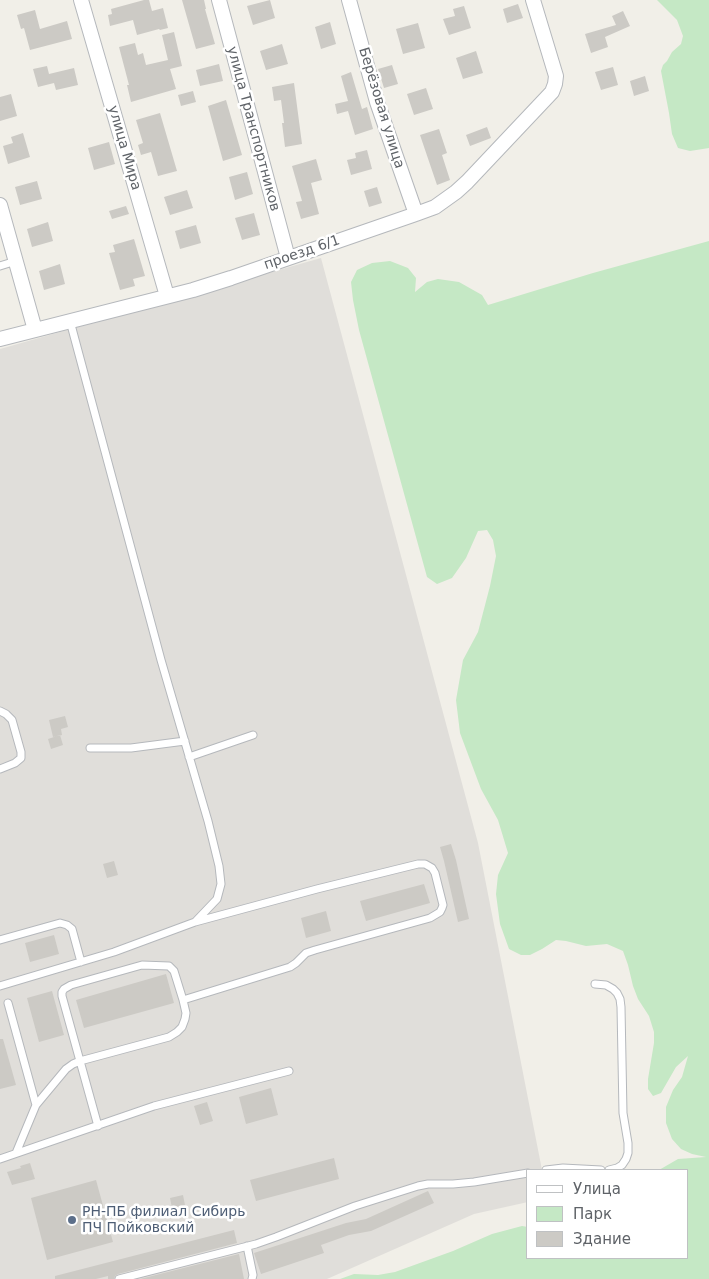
<!DOCTYPE html>
<html>
<head>
<meta charset="utf-8">
<style>
  body { margin:0 }
  #map { position:relative; width:709px; height:1279px; overflow:hidden; background:#f1efe8; font-family:"DejaVu Sans",sans-serif }
  canvas { display:block }
  .legend { position:absolute; left:526px; top:1169px; width:162px; height:90px; box-sizing:border-box; background:#fff; border:1px solid #bfc1c3; margin:0; padding:6px 9px; list-style:none; font-size:15px; color:#5f6368 }
  .legend li { display:flex; align-items:center; gap:10px; height:25px }
  .legend b { width:25px; border:1px solid #bfc1c3 }
</style>
</head>
<body>
<div id="map">
<canvas width="709" height="1279"></canvas>
<ul class="legend">
<li><b style="height:6px;background:#fff"></b>Улица</li>
<li><b style="height:14px;background:#c5e8c5"></b>Парк</li>
<li><b style="height:14px;background:#cccac5"></b>Здание</li>
</ul>
</div>
<script>
const ctx = document.querySelector('canvas').getContext('2d');
ctx.lineJoin = 'round';
function paint(path, color) { ctx.fillStyle = color; ctx.fill(path, 'evenodd'); }
const toPath = rows => new Path2D(rows.map(r => 'M' + r).join(''));
function trace(path, color, width, dash) { ctx.strokeStyle = color; ctx.lineWidth = width; ctx.lineCap = dash ? 'butt' : 'round'; ctx.setLineDash(dash || []); ctx.stroke(path); }
function write(font, color, halo, rows, align = 'center') {
  ctx.font = font + ' "DejaVu Sans",sans-serif'; ctx.lineWidth = 5; ctx.setLineDash([]); ctx.textBaseline = 'middle'; ctx.strokeStyle = halo; ctx.fillStyle = color; for (const [text, x, y, turn = 0] of rows) {
    ctx.save(); ctx.translate(x, y); ctx.rotate((+turn || 0) * Math.PI / 180); ctx.textAlign = isNaN(turn) ? turn : align; if (halo) ctx.strokeText(text, 0, 0); ctx.fillText(text, 0, 0); ctx.restore();
  }
}
paint(toPath([
  [321,258,478,843,542,1170,528,1170,528,1202,474,1214,327,1279,0,1279,0,349]
]), '#e0deda');
paint(toPath([
  [657,0,709,0,709,148,690,151,678,148,672,134,669,113,661,71,663,65,667,61,672,52,681,44,683,36,677,20],
  [709,241,709,1279,340,1279,354,1274,378,1275,395,1272,453,1251,492,1234,522,1226,528,1227,528,1258,688,1258,688,1170,659,1170,678,1159,706,1157,692,1154,681,1149,672,1139,666,1123,666,1107,673,1090,682,1077,688,1056,676,1067,661,1093,653,1096,648,1089,648,1079,654,1043,654,1032,649,1016,638,999,633,986,628,965,623,951,607,944,586,946,566,941,556,940,542,949,530,955,521,955,509,949,500,924,496,894,498,875,508,853,498,820,481,789,460,733,456,700,463,660,478,632,490,586,496,556,493,540,487,530,478,531,466,558,452,578,437,584,427,577,359,330,353,300,351,282,357,270,372,263,390,261,408,268,416,278,415,292,427,282,438,279,459,282,482,295,488,305,593,273]
]), '#c5e8c5');
paint(toPath([
  [144,0,149,0,152,11,163,8,168,28,160,30,159,29,137,35,133,20,110,26,108,15,112,14,111,9],
  [182,0,204,0,206,9,205,9,215,44,196,49],
  [270,0,275,18,253,25,247,6],
  [518,4,523,18,507,23,503,9],
  [464,6,471,28,449,35,443,19,455,16,453,9],
  [35,10,40,29,67,21,72,39,30,50,24,28,21,29,17,15],
  [623,11,630,26,605,37,608,47,591,53,585,34,616,25,612,16],
  [330,22,336,44,321,49,315,27],
  [418,23,425,48,403,54,396,29],
  [174,32,182,66,170,69,176,89,131,102,127,85,129,85,119,47,135,43,138,55,143,53,146,65,168,60,162,35],
  [282,44,288,64,266,70,260,51],
  [476,51,483,73,463,79,456,58],
  [219,64,223,81,200,86,196,70],
  [392,65,398,84,384,88,378,69],
  [47,66,49,74,74,68,78,85,56,90,54,83,38,87,33,69],
  [613,67,618,85,601,90,595,72],
  [351,72,362,109,367,107,373,129,355,135,348,111,337,114,335,104,348,101,341,76],
  [645,76,649,91,634,96,630,81],
  [294,83,302,144,285,147,282,123,284,123,281,100,274,101,272,87],
  [426,88,433,109,414,115,407,94],
  [193,91,196,102,181,106,178,95],
  [11,94,17,116,0,121,0,97],
  [226,100,242,155,223,161,208,106],
  [160,113,177,171,158,176,151,152,141,155,138,145,143,143,136,120],
  [487,127,491,138,470,146,466,135],
  [439,129,447,153,442,155,450,180,437,185,420,135],
  [23,133,30,157,8,164,3,146,13,143,11,137],
  [109,142,115,164,94,170,88,148],
  [367,150,372,169,351,175,347,160,356,158,355,153],
  [316,159,322,180,311,183,319,214,301,219,296,202,302,201,292,166],
  [247,172,253,194,235,200,229,177],
  [37,181,42,199,20,205,15,187],
  [377,187,382,203,369,207,364,191],
  [187,190,193,208,170,215,164,197],
  [126,206,129,214,112,219,109,211],
  [254,213,260,235,242,240,235,218],
  [48,222,53,241,32,247,27,229],
  [196,225,201,243,180,249,175,231],
  [134,239,145,276,133,279,135,286,120,290,109,253,115,252,113,245],
  [60,264,65,284,44,290,39,271],
  [65,716,68,727,61,729,62,735,53,737,49,720],
  [60,735,63,745,51,749,48,739],
  [451,844,456,860,469,919,458,922,444,861,440,847],
  [114,861,118,875,107,878,103,864],
  [424,884,430,903,366,921,360,901],
  [326,911,331,931,306,938,301,918],
  [54,935,59,954,30,962,25,943],
  [166,974,174,1003,84,1028,76,1000],
  [52,991,64,1035,39,1042,27,998],
  [0,1039,3,1039,16,1085,0,1089],
  [271,1088,278,1115,246,1124,239,1097],
  [207,1102,213,1121,200,1125,194,1106],
  [334,1158,339,1179,256,1201,250,1180],
  [30,1163,35,1179,12,1185,7,1172,21,1168,20,1166],
  [96,1180,113,1242,47,1260,31,1198],
  [428,1191,434,1203,371,1231,349,1235,321,1245,324,1253,261,1274,254,1253,346,1223,366,1219],
  [183,1195,185,1205,172,1208,170,1198],
  [234,1230,237,1243,118,1274,115,1276,114,1279,108,1279,108,1276,96,1279,55,1279,55,1276],
  [239,1254,244,1279,140,1279]
]), '#cccac5');
const lane = toPath([
  [0,266,16,261],
  [70,321,161,660,208,821,219,866,221,884,217,899,196,921],
  [0,711,6,714,12,720,21,752,21,758,15,763,0,769],
  [90,748,131,748,185,741],
  [189,757,253,735],
  [0,940,60,923,67,925,72,929,81,962],
  [595,984,606,985,613,989,617,993,620,999,621,1007,623,1113,628,1143,628,1153,626,1159,622,1165,617,1168,609,1170],
  [0,986,114,952,195,922,317,889,418,864,425,864,432,868,435,873,443,905,442,908,440,912,430,918,315,950,306,953,296,963,290,967,183,1000,186,1013,185,1019,182,1027,177,1032,169,1037,80,1061,73,1064,66,1069,36,1105,16,1153],
  [8,1003,36,1105],
  [98,1126,62,996,62,992,64,989,71,985,142,965,169,966,174,971,183,1000],
  [0,1159,154,1106,289,1071],
  [546,1170,563,1168,601,1170],
  [247,1246,253,1275,252,1279],
  [119,1279,256,1244,276,1237,355,1206,418,1186,428,1184,453,1184,474,1182,528,1173]
]);
const street = toPath([
  [81,0,167,296],
  [219,0,288,258],
  [349,0,377,102,416,214],
  [0,205,35,330],
  [0,339,193,290,231,278,416,214,435,207,456,192,467,182,552,92,555,84,556,76,533,0]
]);
trace(lane, '#b5b8bc', 9);
trace(street, '#b5b8bc', 16);
trace(lane, '#fff', 7);
trace(street, '#fff', 14);
for (const [x, y, r, color] of [
  [72,1220,5,"#5c6f8a"]
]) { const dot = new Path2D(); dot.arc(x, y, r, 0, 2 * Math.PI); ctx.fillStyle = color; ctx.fill(dot); trace(dot, '#fff', 2); }
write('14px', '#5f6368', '#fff', [
  ["Берёзовая улица",381,108,73],
  ["улица Транспортников",253,129,75],
  ["улица Мира",124,148,74],
  ["проезд 6/1",302,253,-19]
]);
write('14px', '#4e5e75', '#fff', [
  ["РН-ПБ филиал Сибирь",82,1212],
  ["ПЧ Пойковский",82,1228]
], 'left');
</script>
</body>
</html>
